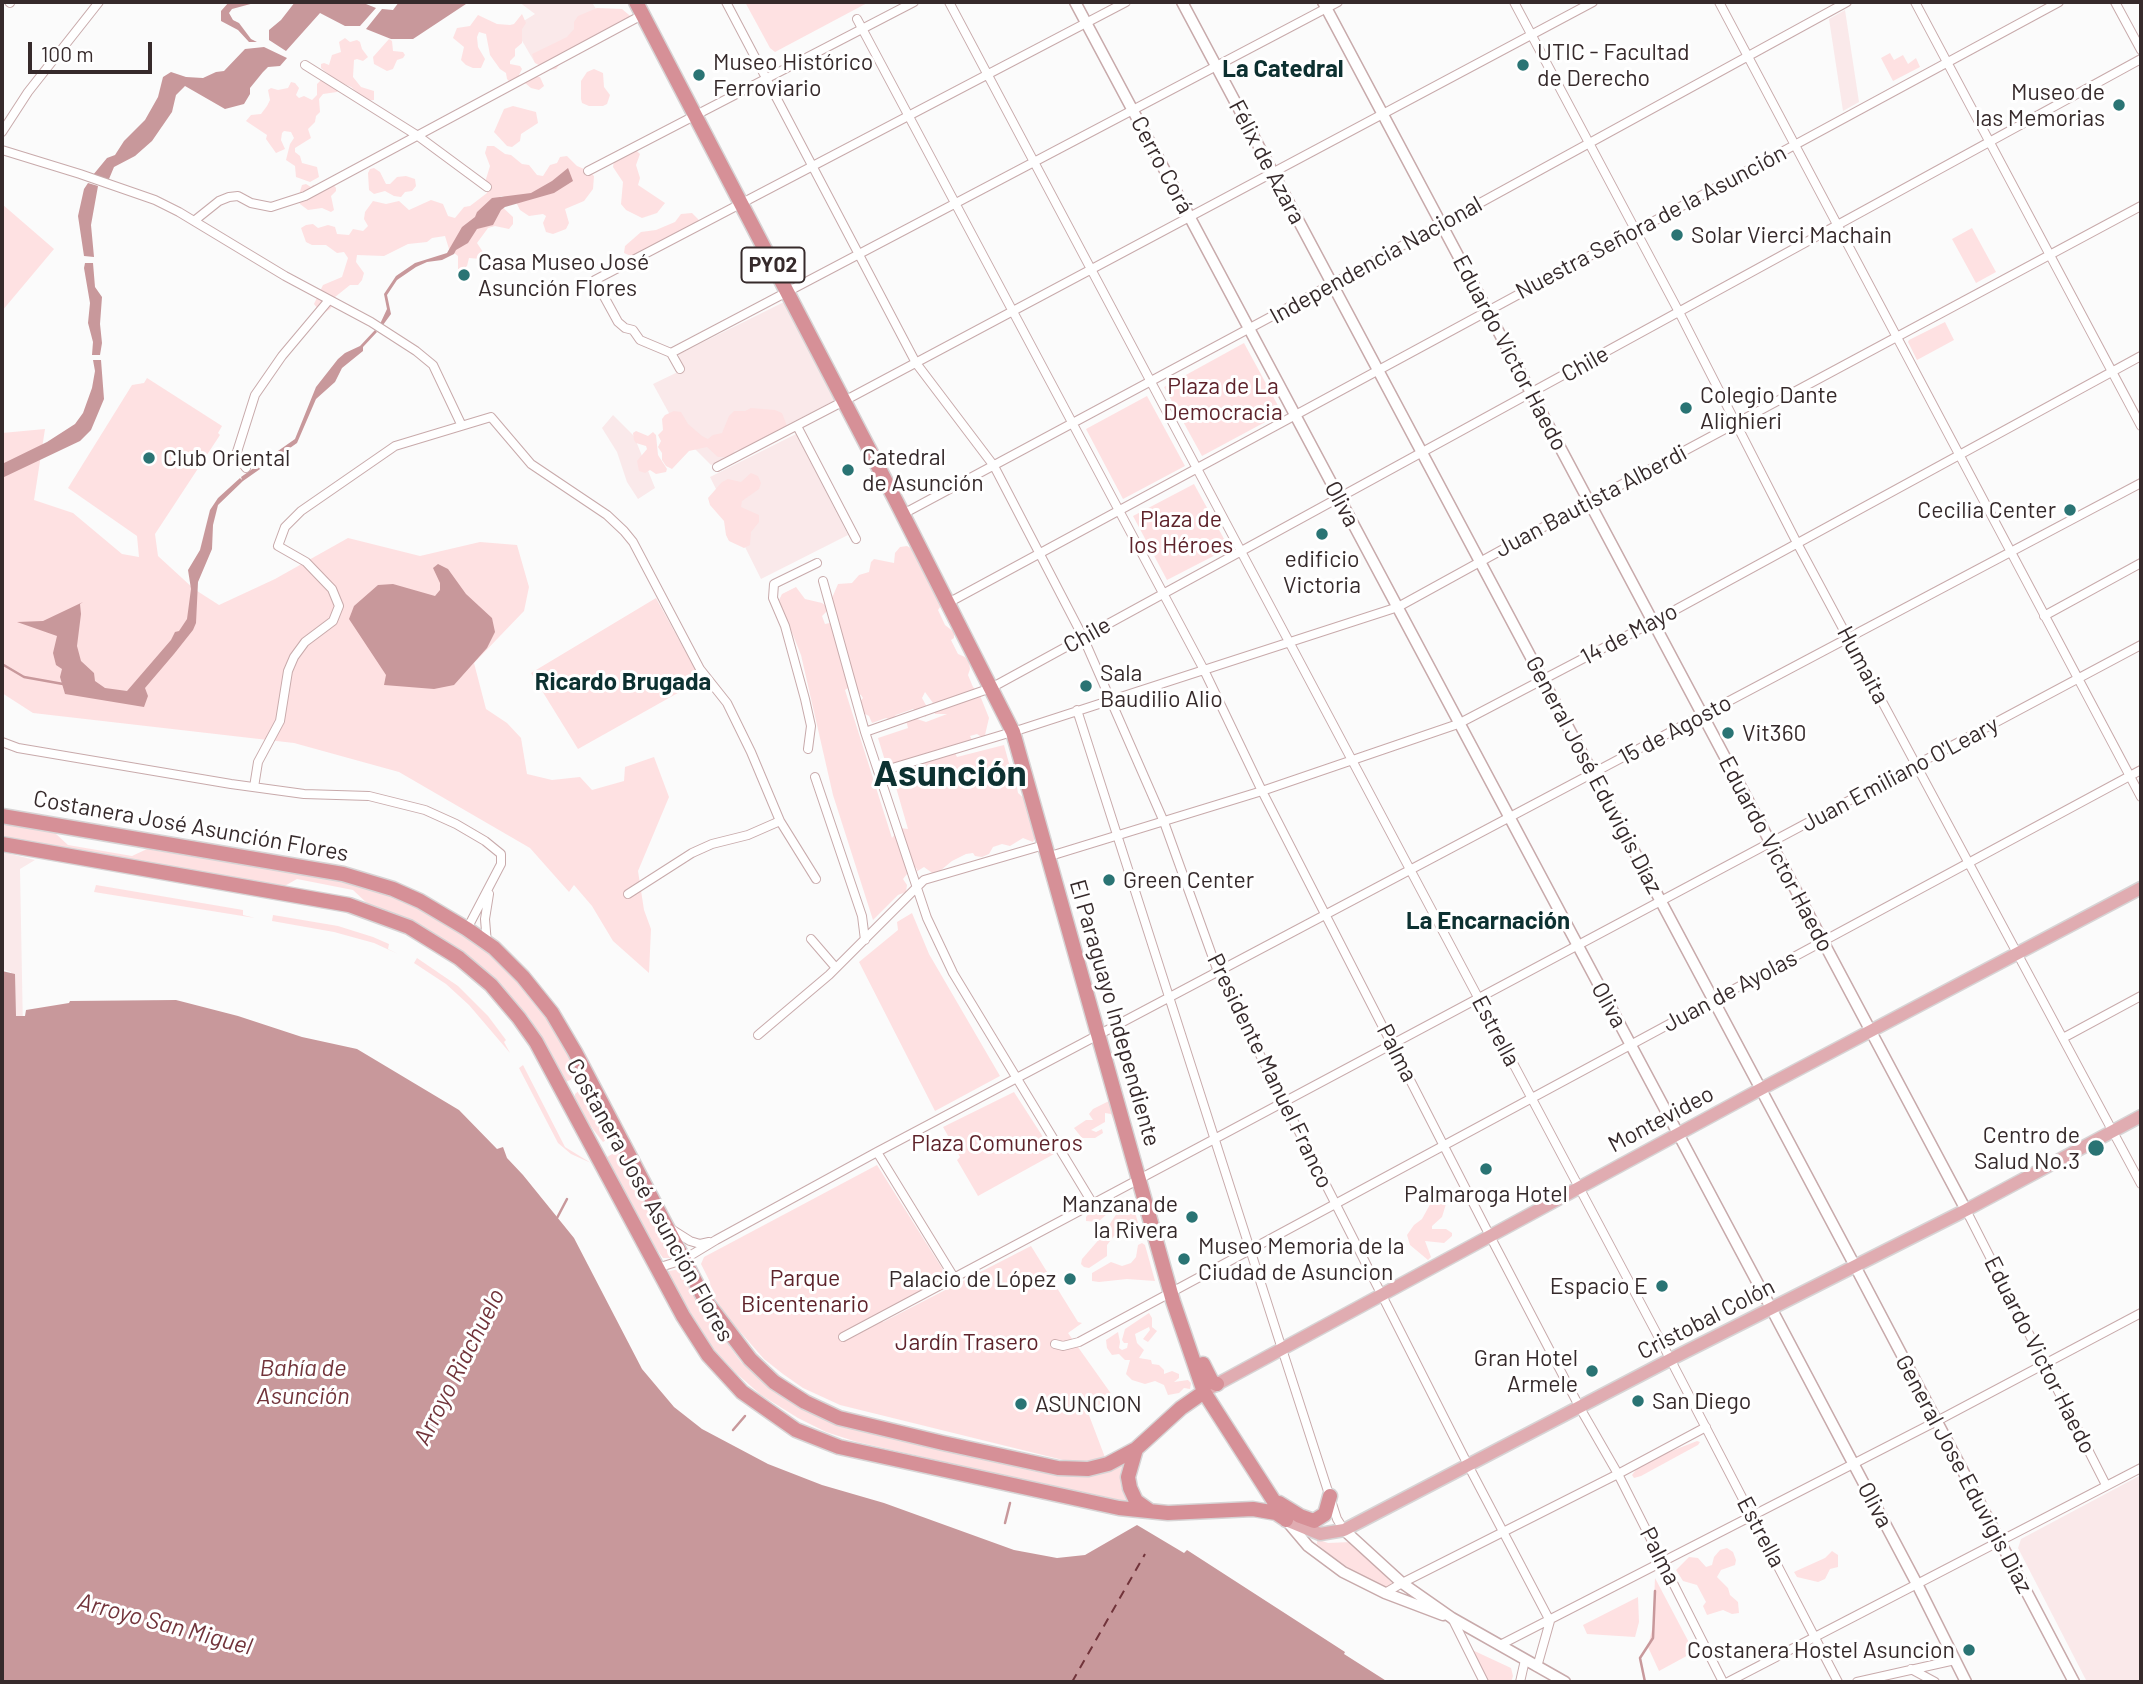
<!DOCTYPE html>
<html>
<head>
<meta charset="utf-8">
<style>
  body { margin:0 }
  #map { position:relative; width:2143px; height:1684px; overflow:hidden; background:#fbfbfb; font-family:Barlow,sans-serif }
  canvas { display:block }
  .frame { position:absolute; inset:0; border:4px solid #362a2b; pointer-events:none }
  .scale { position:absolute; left:28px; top:42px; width:124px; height:32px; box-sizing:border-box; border:4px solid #362a2b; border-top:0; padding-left:9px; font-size:21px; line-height:24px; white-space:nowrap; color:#362a2b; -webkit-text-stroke:5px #fff; paint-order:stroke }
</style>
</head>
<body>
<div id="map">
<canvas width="2143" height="1684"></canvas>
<div class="frame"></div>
<div class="scale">100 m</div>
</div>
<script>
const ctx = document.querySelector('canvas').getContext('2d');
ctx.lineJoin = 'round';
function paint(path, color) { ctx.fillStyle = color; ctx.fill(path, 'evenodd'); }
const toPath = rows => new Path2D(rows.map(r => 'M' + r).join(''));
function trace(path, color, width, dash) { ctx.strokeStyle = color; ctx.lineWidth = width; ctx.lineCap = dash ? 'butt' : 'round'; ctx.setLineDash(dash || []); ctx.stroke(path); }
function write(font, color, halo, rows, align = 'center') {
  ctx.font = font + ' Barlow,sans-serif'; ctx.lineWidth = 6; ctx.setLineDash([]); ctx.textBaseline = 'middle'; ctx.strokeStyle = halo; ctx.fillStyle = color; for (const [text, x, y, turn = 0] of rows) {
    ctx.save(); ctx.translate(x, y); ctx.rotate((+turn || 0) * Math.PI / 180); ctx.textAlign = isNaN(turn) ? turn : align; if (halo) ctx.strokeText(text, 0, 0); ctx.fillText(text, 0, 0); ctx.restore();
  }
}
paint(toPath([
  [519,2,595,2,593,4,605,24,535,63,514,27,535,14],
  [1845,10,1859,102,1843,111,1829,19],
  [784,302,837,399,711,465,681,435,653,384,682,370,680,367,679,354],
  [613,415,634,436,655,488,638,499,627,482,617,452,602,428],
  [796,434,848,535,761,579,710,477],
  [2,852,35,860,20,869,23,1031,2,1028,12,997,11,972,2,969],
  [2141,1475,2141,1681,2087,1682,2018,1548,2021,1539]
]), '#fae9ea');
paint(toPath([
  [745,2,869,2,775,52,770,48],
  [597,8,622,9,635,20,628,28,584,42,581,48,566,56,556,69,548,70,535,63,532,54,567,37,574,29,574,22,578,16],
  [522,14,526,23,522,29,522,43,515,49,515,56,510,61,510,64,520,66,522,69,519,75,521,77,540,77,544,86,539,90,531,88,524,82,510,82,507,79,506,73,500,69,490,55,486,34,479,32,477,37,478,47,485,59,481,68,473,68,466,65,461,60,464,47,453,38,457,28,470,26,478,15,497,24,510,25,514,24],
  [345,38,350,42,357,40,360,42,362,49,368,57,363,61,357,59,354,60,353,77,361,87,374,91,374,100,367,101,351,87,337,81,321,68,321,64,324,63,329,65,332,55,341,52,339,42],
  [389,39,392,41,393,51,403,52,405,55,403,58,397,60,393,69,387,71,374,64,373,57],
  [1890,53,1894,60,1903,55,1908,64,1916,58,1920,67,1893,81,1881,58],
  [594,69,603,73,604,87,610,95,607,104,603,106,589,106,582,103,581,99,581,81,587,72],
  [322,79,339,89,337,92,323,94,319,99,320,112,316,116,315,122,308,129,311,138,295,148,295,152,300,156,302,163,317,167,319,177,310,182,296,177,295,166,286,160,290,144,294,138,291,132,284,131,282,133,281,140,285,149,276,153,266,139,267,135,246,121,251,115,261,114,267,106,270,100,268,90,271,88,278,90,288,88,291,82,295,83,299,88,296,95,299,98,304,96,312,100,317,95,317,84],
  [513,106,536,112,538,123,521,134,520,141,512,147,507,146,494,132,504,109],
  [487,146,494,146,505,154,511,155,522,164,529,165,537,175,543,176,550,165,557,163,560,157,567,156,577,166,589,171,594,176,593,189,584,201,565,209,569,223,566,229,553,234,546,232,543,223,546,216,543,214,529,216,520,210,515,200,501,196,497,202,513,217,513,224,509,229,495,226,488,228,477,243,483,252,481,259,469,258,467,266,461,271,458,269,458,256,449,249,445,236,432,238,427,242,408,244,384,256,357,255,356,262,364,273,362,280,358,285,350,285,335,297,334,304,330,309,324,313,318,309,314,304,323,285,342,277,348,258,344,252,337,253,326,245,312,245,306,242,301,228,306,225,313,224,318,228,328,225,335,227,337,234,349,235,353,229,363,231,368,226,364,219,365,212,373,201,386,204,399,201,409,210,431,200,443,204,448,216,455,218,464,207,470,206,487,193,486,179,490,166,485,153],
  [635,149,640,154,636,165,640,178,638,185,665,203,657,213,642,218,626,210,621,204,623,182,613,167,614,161],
  [374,168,380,172,386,184,390,184,397,177,406,176,415,179,416,186,412,191,405,192,401,197,394,196,385,191,374,194,369,190,368,173,370,169],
  [332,183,336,188,336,191,331,196,334,210,331,212,322,208,308,210,300,204,298,198,302,185,306,184,311,187,313,185],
  [2,204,54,249,2,311],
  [692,213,699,220,698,224,633,257,624,253,625,246,641,232,656,230,675,222,681,214],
  [1972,228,1996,272,1976,283,1952,239],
  [1945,322,1954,340,1917,360,1908,342,1909,340],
  [1244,343,1282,413,1202,456,1164,387],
  [147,378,222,426,218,433,220,435,155,534,158,556,194,589,219,605,275,579,348,538,420,556,480,542,517,545,529,587,524,611,474,663,486,709,507,723,521,738,527,774,552,780,580,777,592,790,624,781,625,767,654,757,669,797,638,871,644,910,651,929,649,973,613,941,592,906,574,885,569,892,530,848,399,772,294,743,33,713,2,693,2,433,45,429,34,500,73,513,122,554,139,557,137,536,68,488,132,385,144,383],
  [1147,396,1185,466,1123,499,1086,429],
  [751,408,775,410,782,413,787,426,782,435,746,449,735,450,730,457,718,457,707,447,689,451,672,469,666,466,662,460,662,453,658,447,661,441,658,435,663,430,662,419,665,415,674,411,681,412,688,424,702,436,708,439,713,435,722,433,729,416,734,411,745,411],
  [636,431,648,436,653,432,656,435,658,455,667,469,666,472,656,474,650,470,645,473,639,471,637,461,647,449,646,446,636,443,634,440,633,433],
  [751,473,758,476,761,483,759,489,742,501,741,507,759,515,759,522,751,532,750,545,744,548,729,541,726,535,724,521,710,505,708,498,722,482,728,479,741,482],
  [1194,484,1229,548,1167,580,1133,516],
  [907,546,916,551,931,583,930,586,940,594,943,603,938,610,945,625,954,632,954,638,951,640,958,654,965,657,969,662,970,669,968,675,973,687,979,693,989,718,985,735,983,738,977,734,970,736,972,740,955,753,957,757,1004,745,1010,767,1015,774,1013,778,1016,782,1018,793,1025,799,1035,838,1033,842,1023,838,1010,846,1002,844,993,847,989,854,982,857,975,856,973,853,966,854,952,861,935,875,924,867,916,872,917,869,912,865,907,868,907,874,903,879,907,885,906,892,898,895,873,920,833,795,801,655,779,600,782,594,796,587,805,599,822,603,826,606,827,611,822,616,825,624,830,623,835,614,832,598,838,584,852,583,859,575,869,572,871,562,874,559,894,563,895,553,900,547],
  [848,688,861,695,863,698,859,703,863,713,869,716,872,723,886,718,892,720,896,715,913,709,926,717,927,707,922,698,925,692,933,703,936,702,941,706,935,710,935,714,947,714,926,722,914,718,906,720,908,728,878,738,886,764,891,762,897,768,899,775,893,777,908,829,900,828,892,838,845,690],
  [656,598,701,680,578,749,531,673],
  [2,822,55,833,68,845,132,856,147,849,356,884,389,894,448,922,497,957,542,1007,580,1075,566,1082,529,1017,486,971,466,954,412,920,370,906,353,890,297,879,281,888,2,840],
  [96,885,243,910,243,915,255,918,94,892],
  [912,913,929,954,1000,1076,935,1111,859,962,898,930,897,922],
  [273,915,338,926,373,937,389,944,388,949,398,954,374,943,334,932,272,921],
  [417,958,458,986,488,1016,506,1040,504,1042,510,1053,469,1005,446,984,414,963],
  [523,1065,565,1147,591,1163,571,1154,558,1143,519,1068],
  [581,1089,611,1137,603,1142,585,1119,575,1097,575,1094],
  [1014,1092,1054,1154,978,1196,957,1160,960,1157,943,1127],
  [1111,1100,1118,1123,1115,1124,1111,1114,1105,1113,1105,1122,1091,1130,1096,1132,1102,1129,1103,1133,1095,1138,1082,1138,1074,1128,1086,1120,1093,1120,1089,1114,1093,1109],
  [619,1150,675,1258,663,1258,650,1240,620,1182,607,1157],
  [877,1165,947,1276,879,1313,883,1322,1031,1246,1078,1322,1082,1323,1068,1333,1112,1395,1101,1404,1087,1410,1106,1460,1095,1463,1071,1462,840,1405,803,1388,783,1374,764,1359,728,1318,711,1292,710,1282,701,1264,704,1257],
  [1440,1197,1446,1204,1442,1217,1432,1226,1432,1229,1446,1229,1452,1233,1452,1236,1444,1243,1425,1241,1431,1257,1428,1260,1410,1245,1407,1235,1414,1225,1422,1219,1433,1199],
  [1132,1201,1141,1234,1134,1239,1125,1234,1114,1236,1107,1245,1107,1256,1089,1268,1084,1267,1081,1264,1082,1259,1102,1236,1117,1213,1110,1211,1112,1213,1107,1214,1098,1222,1086,1221,1086,1217,1092,1210,1113,1202,1117,1206,1118,1212,1125,1204],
  [1142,1243,1145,1245,1155,1281,1127,1279,1099,1282,1092,1281,1092,1273,1111,1262,1122,1266,1131,1263,1136,1257,1138,1245],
  [680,1269,683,1271,709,1318,741,1362,768,1385,803,1408,1073,1474,1104,1473,1123,1465,1120,1475,1121,1487,1131,1504,857,1442,826,1432,798,1418,761,1395,736,1373,714,1349,697,1325,668,1273,669,1271],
  [1149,1313,1152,1318,1152,1327,1157,1331,1148,1342,1143,1339,1150,1330,1149,1327,1135,1334,1137,1343,1144,1350,1139,1358,1151,1360,1152,1364,1159,1365,1164,1370,1164,1374,1172,1371,1179,1374,1179,1378,1174,1382,1188,1380,1191,1383,1190,1389,1184,1388,1179,1393,1168,1395,1164,1385,1155,1381,1145,1384,1132,1380,1126,1374,1130,1360,1125,1360,1119,1354,1112,1355,1107,1348,1106,1340,1118,1332,1120,1342,1119,1348,1122,1350,1127,1348,1128,1343,1124,1343,1122,1340,1125,1329],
  [1697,1441,1700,1442,1698,1445,1685,1452,1641,1476,1634,1478,1632,1475,1638,1467,1664,1454],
  [1317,1539,1328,1543,1351,1542,1392,1583,1387,1590,1357,1574,1328,1553,1317,1544],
  [1727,1548,1733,1552,1736,1560,1735,1565,1721,1570,1717,1577,1728,1588,1730,1595,1738,1602,1739,1613,1732,1614,1723,1610,1707,1615,1703,1606,1706,1602,1697,1585,1683,1581,1676,1570,1689,1557,1698,1558,1706,1567,1712,1565,1714,1557,1720,1550],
  [1832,1551,1838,1555,1838,1567,1830,1569,1825,1579,1818,1582,1797,1577,1794,1572,1825,1558],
  [1655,1578,1694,1652,1659,1671,1648,1647,1653,1625],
  [1638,1597,1639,1622,1635,1637,1587,1634,1583,1625],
  [1468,1648,1511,1668,1513,1676,1511,1682,1486,1682]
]), '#fee1e2');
paint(toPath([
  [229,2,258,2,232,9,229,13,233,20,239,23,251,39,257,42,249,42,238,30,221,21,221,11],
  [295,2,361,2,376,8,360,26,345,26,320,13,286,51,269,40,269,30,281,20],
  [399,2,469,2,413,39,391,39,366,29,382,9,393,10],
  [264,47,287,58,280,66,268,67,263,72,250,88,250,94,244,104,225,109,185,86,176,95,172,112,152,141,135,156,114,167,109,179,106,180,93,175,107,158,115,155,124,141,145,120,158,97,163,77,171,72,186,77,203,78,216,72,224,71,245,49],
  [568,168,573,181,554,193,505,207,501,210,493,225,477,229,468,243,456,250,454,254,442,260,427,262,416,267,397,280,387,295,391,314,383,325,380,324,387,309,384,294,396,276,415,263,447,253,462,227,475,217,477,212,492,198,531,193,552,181],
  [88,183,98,186,91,225,94,257,84,256,78,216,84,189],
  [85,263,93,263,95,287,102,297,100,324,102,343,100,355,92,355,93,342,88,323,90,303,84,268],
  [375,330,377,332,363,347,363,351,342,368,335,382,316,399,297,443,243,481,218,505,213,525,212,549,198,582,196,623,193,630,174,654,145,688,148,696,144,707,65,694,60,677,62,669,56,665,53,653,57,636,17,622,43,621,83,602,80,604,81,614,77,646,81,661,94,673,95,681,105,688,127,691,171,640,175,632,179,631,187,619,191,589,188,570,200,550,210,510,218,498,240,478,242,480,241,477,295,439,316,387,338,359,345,353,360,346],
  [93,360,101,360,104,399,91,430,80,441,2,478,2,464,47,442,75,424,83,413,92,388,95,371],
  [438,564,448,569,466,594,492,618,495,632,487,648,454,685,434,689,384,685,386,675,349,619,354,606,378,585,393,584,435,596,440,590,440,583,433,568],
  [2,971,15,974,16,1016,25,1016,26,1010,69,1003,70,1001,176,1000,238,1016,302,1037,357,1049,459,1110,497,1149,503,1147,507,1158,523,1175,574,1238,642,1369,674,1407,702,1429,768,1464,822,1485,884,1503,1014,1550,1057,1558,1085,1555,1137,1525,1184,1553,1187,1550,1345,1652,1344,1654,1388,1682,2,1682]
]), '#c8989b');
trace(toPath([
  [2,664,24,677,63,684],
  [557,1218,567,1199],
  [733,1430,745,1416],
  [1005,1523,1010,1503],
  [1645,1682,1640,1658,1653,1638,1655,1591]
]), '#c8989b', 2.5);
trace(toPath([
  [1072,1682,1145,1554]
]), '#71333a', 2, [9, 7]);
const minor = toPath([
  [9,2,10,3],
  [726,2,916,363,994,466,1083,637,1164,822,1218,972,1468,1465,1550,1621,1537,1667],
  [949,2,1666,1351,1838,1682],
  [1514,2,1679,312,1797,543,2141,1184],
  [1719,2,2141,797],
  [1915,2,2141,426],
  [2115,2,2141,50],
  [857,19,1204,670,1262,791,1490,1236,1580,1408,1618,1474,1723,1682],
  [305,65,418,136,487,187],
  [2,132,28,92,99,2],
  [2,150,80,174,155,200,179,212,285,276,371,322,416,351,433,365,461,424],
  [588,171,914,2],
  [194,221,219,201,229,197,238,196,251,203,271,207,305,196,642,15],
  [671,353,1338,2],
  [680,369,671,353,640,340,633,330,625,328,618,322,595,280,1126,2],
  [797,426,856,539],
  [717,467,844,401,1593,2],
  [246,468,236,455,255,395,282,356,329,300],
  [903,514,1332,284,1847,2],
  [823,581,865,732,927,918,953,973,1093,1204],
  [948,603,2059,2],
  [2044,616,2141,563],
  [1077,710,1282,1349,1337,1519,1344,1530],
  [865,732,991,688,2141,59],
  [2,742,18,748,231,784,304,794,369,796,425,810,456,824,485,841,501,854,501,864,467,929],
  [808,749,811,726,805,699,785,626,773,598,774,584,817,563],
  [879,772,1022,729,1398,607,1589,502,2141,206],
  [815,777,862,916,865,940],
  [254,787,258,762,280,721,288,671,294,657,305,642,333,621,339,606,332,589,306,562,278,546,285,527,301,511,395,446,491,417,531,464,607,515,624,531,633,542,700,669,727,703,751,752,780,821,816,879],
  [1047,857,1262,791,1458,724,1653,622,2141,356],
  [628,894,692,853,712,844,748,835,780,821],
  [811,939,836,968],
  [487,944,485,919,489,894],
  [758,1035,829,975,924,880,1044,845],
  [2063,1038,2141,996],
  [877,1152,955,1279],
  [1966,1210,2106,1485],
  [671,1229,690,1241,700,1244,709,1242],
  [657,1268,683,1260,716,1240,877,1152,2141,483],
  [843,1337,2141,645],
  [1055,1344,1063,1346,1079,1342,2141,770],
  [1385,1593,1402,1583,1618,1474,1706,1427],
  [1452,1618,1484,1682],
  [1500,1645,1937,1421,2141,1313],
  [1911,1669,1935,1682],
  [1520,1682,1525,1660],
  [1728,1682,2141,1468],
  [1857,1682,1955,1660]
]);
const tertiary = toPath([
  [1075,2,1771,1308,1917,1584,1966,1682],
  [1182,2,1855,1266,2074,1682],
  [1323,2,1966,1210],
  [1286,1520,1308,1546,1343,1572,1385,1593,1443,1615],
  [1344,1530,1402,1583,1452,1618,1565,1682]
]);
const primary = toPath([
  [1210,1388,1761,1089,2141,888],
  [1286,1520,1320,1534,1344,1530,1677,1356,1966,1210,2141,1116]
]);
const trunk = toPath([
  [636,2,896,501,1013,732,1173,1301,1204,1392,1286,1520],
  [2,816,343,874,393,889,420,901,467,929,494,948,523,977,552,1013,575,1052,705,1300,750,1359,774,1382,805,1402,839,1418,943,1443,1058,1468,1088,1469,1108,1464,1136,1449,1181,1408,1204,1392],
  [2,844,349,905,409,927,459,958,491,985,519,1018,536,1042,683,1316,708,1355,742,1392,796,1430,839,1447,1119,1508,1168,1513,1253,1509,1276,1513,1285,1519],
  [1203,1364,1212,1382,1217,1384],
  [1136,1449,1128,1477,1130,1488,1136,1501,1150,1511],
  [1279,1503,1300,1516,1314,1521,1325,1514,1330,1496]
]);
trace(minor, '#c8aaab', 10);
trace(tertiary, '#c8aaab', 13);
trace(primary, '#d7d4d5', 15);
trace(trunk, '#d7d4d5', 17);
trace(minor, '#fff', 8);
trace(tertiary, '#fff', 10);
trace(primary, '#e0acb1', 12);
trace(trunk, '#d69097', 14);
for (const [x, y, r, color] of [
  [1523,65,7,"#2a7474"],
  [699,75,7,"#2a7474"],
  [2119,105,7,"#2a7474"],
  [1677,235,7,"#2a7474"],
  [464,275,7,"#2a7474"],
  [1686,408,7,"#2a7474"],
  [149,458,7,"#2a7474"],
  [848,470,7,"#2a7474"],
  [2070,510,7,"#2a7474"],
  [1322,534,7,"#2a7474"],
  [1086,686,7,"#2a7474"],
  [1728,733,7,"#2a7474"],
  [1109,880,7,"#2a7474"],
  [2096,1148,9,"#2a7474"],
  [1486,1169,7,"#2a7474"],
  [1192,1217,7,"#2a7474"],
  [1184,1259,7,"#2a7474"],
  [1070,1279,7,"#2a7474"],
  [1662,1286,7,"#2a7474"],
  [1592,1371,7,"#2a7474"],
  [1638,1401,7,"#2a7474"],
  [1021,1404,7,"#2a7474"],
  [1969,1650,7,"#2a7474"]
]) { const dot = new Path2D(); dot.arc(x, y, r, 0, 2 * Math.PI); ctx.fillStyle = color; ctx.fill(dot); trace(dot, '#fff', 2.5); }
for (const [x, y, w] of [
  [773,265,63]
]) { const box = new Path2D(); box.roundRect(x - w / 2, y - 17.5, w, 35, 5); ctx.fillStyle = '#fff'; ctx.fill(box); trace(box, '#362a2b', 2); }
write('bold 21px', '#362a2b', null, [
  ["PY02",773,265]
]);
write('23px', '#362a2b', '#fff', [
  ["UTIC - Facultad",1537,52],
  ["de Derecho",1537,78],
  ["Museo Histórico",713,62],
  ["Ferroviario",713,88],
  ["Museo de",2105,92,"right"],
  ["las Memorias",2105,118,"right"],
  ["Solar Vierci Machain",1691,235],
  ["Casa Museo José",478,262],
  ["Asunción Flores",478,288],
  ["Colegio Dante",1700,395],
  ["Alighieri",1700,421],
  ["Catedral",862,457],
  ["de Asunción",862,483],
  ["Club Oriental",163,458],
  ["Cecilia Center",2056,510,"right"],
  ["edificio",1322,559,"center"],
  ["Victoria",1322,585,"center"],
  ["Sala",1100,673],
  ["Baudilio Alio",1100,699],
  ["Vit360",1742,733],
  ["Green Center",1123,880],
  ["Centro de",2080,1135,"right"],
  ["Salud No.3",2080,1161,"right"],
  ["Palmaroga Hotel",1486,1194,"center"],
  ["Manzana de",1178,1204,"right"],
  ["la Rivera",1178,1230,"right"],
  ["Museo Memoria de la",1198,1246],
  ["Ciudad de Asuncion",1198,1272],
  ["Palacio de López",1056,1279,"right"],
  ["Espacio E",1648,1286,"right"],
  ["Gran Hotel",1578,1358,"right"],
  ["Armele",1578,1384,"right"],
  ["San Diego",1652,1401],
  ["ASUNCION",1035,1404],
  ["Costanera Hostel Asuncion",1955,1650,"right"]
], 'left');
write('23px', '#362a2b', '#fff', [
  ["Félix de Azara",1267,162,62],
  ["Cerro Corá",1162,165,62],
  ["Nuestra Señora de la Asunción",1651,222,-28],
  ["Independencia Nacional",1376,260,-29],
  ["Eduardo Victor Haedo",1510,353,62],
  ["Chile",1585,364,-29],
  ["Juan Bautista Alberdi",1591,501,-28],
  ["Oliva",1342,504,62],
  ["14 de Mayo",1629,634,-28],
  ["Chile",1087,635,-29],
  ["Humaita",1863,665,62],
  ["15 de Agosto",1675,730,-28],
  ["Juan Emiliano O'Leary",1900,774,-28],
  ["General José Eduvigis Díaz",1594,775,62],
  ["Costanera José Asunción Flores",191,826,10],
  ["Eduardo Victor Haedo",1776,854,62],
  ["Juan de Ayolas",1730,991,-28],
  ["Oliva",1609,1005,61],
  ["El Paraguayo Independiente",1115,1013,74],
  ["Estrella",1496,1031,62],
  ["Palma",1397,1053,63],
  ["Presidente Manuel Franco",1270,1071,64],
  ["Montevideo",1661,1119,-28],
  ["Costanera José Asunción Flores",650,1200,61],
  ["Cristobal Colón",1706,1319,-27],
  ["Eduardo Victor Haedo",2040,1355,63],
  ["General Jose Eduvigis Diaz",1964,1474,62],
  ["Oliva",1875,1505,62],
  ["Estrella",1761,1532,62],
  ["Palma",1660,1556,63]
]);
write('23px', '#5e232b', '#fff', [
  ["Plaza de La",1223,386],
  ["Democracia",1223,412],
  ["Plaza de",1181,519],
  ["los Héroes",1181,545],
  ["Plaza Comuneros",997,1143],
  ["Parque",805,1278],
  ["Bicentenario",805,1304],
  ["Jardín Trasero",967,1342]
]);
write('bold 24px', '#0d3131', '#fff', [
  ["La Catedral",1283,69],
  ["Ricardo Brugada",623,682],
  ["La Encarnación",1488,921]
]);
write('italic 24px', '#71333a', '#fff', [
  ["Arroyo Riachuelo",459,1367,-63],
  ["Bahía de",303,1368],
  ["Asunción",303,1396],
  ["Arroyo San Miguel",165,1624,15]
]);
write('bold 37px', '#0d3131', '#fff', [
  ["Asunción",950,774]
]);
</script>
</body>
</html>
